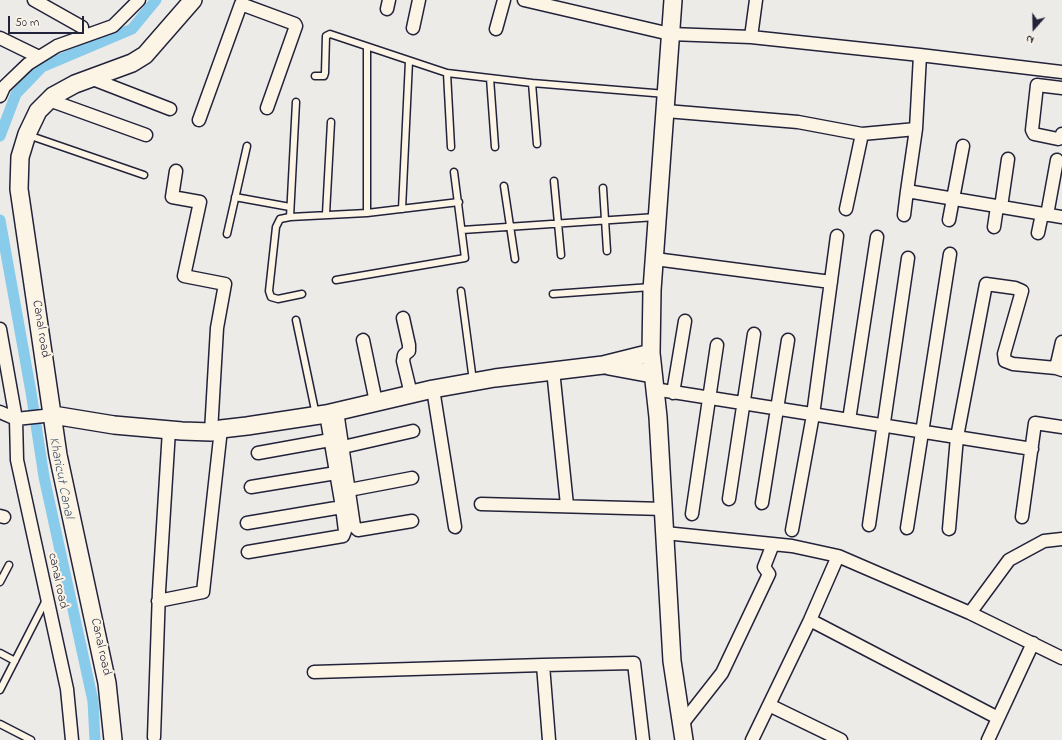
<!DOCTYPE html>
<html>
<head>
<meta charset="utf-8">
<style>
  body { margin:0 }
  #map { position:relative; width:1062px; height:740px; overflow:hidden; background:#edebe8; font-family:"Indie Flower",sans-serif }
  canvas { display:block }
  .north { position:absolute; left:1014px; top:8px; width:40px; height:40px; -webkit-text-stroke:3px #fcf5e5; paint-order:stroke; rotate:200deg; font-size:11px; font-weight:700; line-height:16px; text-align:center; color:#22223b }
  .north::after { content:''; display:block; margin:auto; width:14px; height:18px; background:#22223b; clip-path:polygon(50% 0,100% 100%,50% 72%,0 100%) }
  .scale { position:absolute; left:8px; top:16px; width:76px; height:18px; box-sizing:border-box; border:2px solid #22223b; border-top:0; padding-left:5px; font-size:12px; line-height:14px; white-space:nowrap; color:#22223b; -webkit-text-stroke:3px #fcf5e5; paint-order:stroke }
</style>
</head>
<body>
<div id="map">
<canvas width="1062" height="740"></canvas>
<div class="north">N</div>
<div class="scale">50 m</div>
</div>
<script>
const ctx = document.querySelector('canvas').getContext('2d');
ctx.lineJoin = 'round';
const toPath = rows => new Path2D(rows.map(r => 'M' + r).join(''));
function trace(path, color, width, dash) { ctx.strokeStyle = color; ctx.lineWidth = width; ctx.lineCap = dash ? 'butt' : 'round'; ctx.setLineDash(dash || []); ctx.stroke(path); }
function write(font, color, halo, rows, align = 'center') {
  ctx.font = font + ' "Indie Flower",sans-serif'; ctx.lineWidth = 4; ctx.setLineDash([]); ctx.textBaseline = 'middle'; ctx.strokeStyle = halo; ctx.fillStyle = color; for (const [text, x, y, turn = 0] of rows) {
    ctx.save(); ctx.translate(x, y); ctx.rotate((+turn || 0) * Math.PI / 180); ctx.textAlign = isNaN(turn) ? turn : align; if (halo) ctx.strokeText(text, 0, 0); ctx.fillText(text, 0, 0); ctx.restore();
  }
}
trace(toPath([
  [0,136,16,94,42,67,132,29,156,0],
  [0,220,31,392,44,477,93,701,95,740]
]), '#89cbeb', 11);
const lane = toPath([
  [367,47,367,213],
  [447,73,451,147],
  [315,76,324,76,325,73,326,36,330,34,447,73,532,83],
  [490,78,495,147],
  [28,135,144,175],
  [537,144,532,83,666,94],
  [554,181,561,255],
  [504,186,515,259],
  [603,188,607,251],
  [235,197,290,207],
  [402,209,409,61],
  [326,214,331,122],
  [290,217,296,102],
  [462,230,656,217],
  [227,234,247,146],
  [336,280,465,258,454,172],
  [461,291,473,381],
  [302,294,278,299,271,297,269,291,276,227,280,219,290,217,367,213,459,202],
  [553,294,651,287],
  [296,320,316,415],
  [0,582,9,565],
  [0,653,15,661],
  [0,690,47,598],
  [0,724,31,740]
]);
const street = toPath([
  [34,0,82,27],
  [524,0,670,34,751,37,920,55],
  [387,9,389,0],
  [413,28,419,0],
  [496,29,504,0],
  [751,37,756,0],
  [0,38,39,57],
  [90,78,170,109],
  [1062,88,1037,85,1032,130,1034,134,1058,139,1061,138,1062,134],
  [0,96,4,87,28,64,57,46,113,26,139,0],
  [49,100,146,135],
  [666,111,798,122,862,134,916,129,920,55,1062,72],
  [199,120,241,4,295,24,296,26,267,108],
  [916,129,907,191,1062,217],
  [176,171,172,197,200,202,184,276,225,284,217,328,211,432],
  [1001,207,1008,159],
  [846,209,862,134],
  [904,215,907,191],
  [1047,215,1057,160],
  [949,220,963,146],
  [994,227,997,207],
  [1038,233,1042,214],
  [655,259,831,282],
  [403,318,409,345,409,351,404,355,403,361,411,394],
  [0,329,16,419,17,460,67,689,72,740],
  [363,340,376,402],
  [1062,342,1056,368,1062,370],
  [553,370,567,505],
  [433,389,455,527],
  [654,389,1032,449],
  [673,393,685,321],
  [337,411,354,526,358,530,412,521],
  [0,412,16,419,53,415],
  [849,420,877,237],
  [343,447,413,431],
  [258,453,330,440],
  [251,487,336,473],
  [349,490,412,478],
  [729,499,754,334],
  [762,503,788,340],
  [481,504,664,509],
  [692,514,717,345],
  [0,516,4,517],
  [1022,517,1035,423,1062,427],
  [247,523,342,507],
  [869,525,908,258],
  [907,528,950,254],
  [949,529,957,437,986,284,1015,288,1022,291,1004,354,1005,361,1013,364,1056,368],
  [792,530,813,415,837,236],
  [665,533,792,546,838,556,970,613,1062,658],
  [248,552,343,536,345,531,342,507,326,414],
  [158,601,203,592,221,429],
  [970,613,1009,560,1044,541,1062,539],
  [810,620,998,718],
  [543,665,634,663,643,740],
  [314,672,543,665,549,740],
  [769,705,841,740],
  [682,724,722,673,769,574,764,567,773,544],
  [154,737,159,591,169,430],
  [752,740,810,620,838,556],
  [988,740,1033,643]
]);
const secondary = toPath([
  [673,0,652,290,651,353,658,417,672,661,684,740],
  [609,366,652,374],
  [53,415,114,425,182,431,211,432,221,429,247,426,326,414,433,389,495,378,603,365,651,353],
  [113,740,107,683,58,455,19,189,20,157,27,134,38,111,53,96,75,84,132,63,145,55,193,0]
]);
trace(lane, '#22223b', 9);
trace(street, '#22223b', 15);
trace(secondary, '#22223b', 20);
trace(lane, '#fcf5e5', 6);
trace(street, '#fcf5e5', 12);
trace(secondary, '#fcf5e5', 17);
write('13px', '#22223b', '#fcf5e5', [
  ["Canal road",40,329,81],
  ["canal road",57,581,78],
  ["Canal road",100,647,78]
]);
write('italic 14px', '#415570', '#fcf5e5', [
  ["Kharicut Canal",60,478,79]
]);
</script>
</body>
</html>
